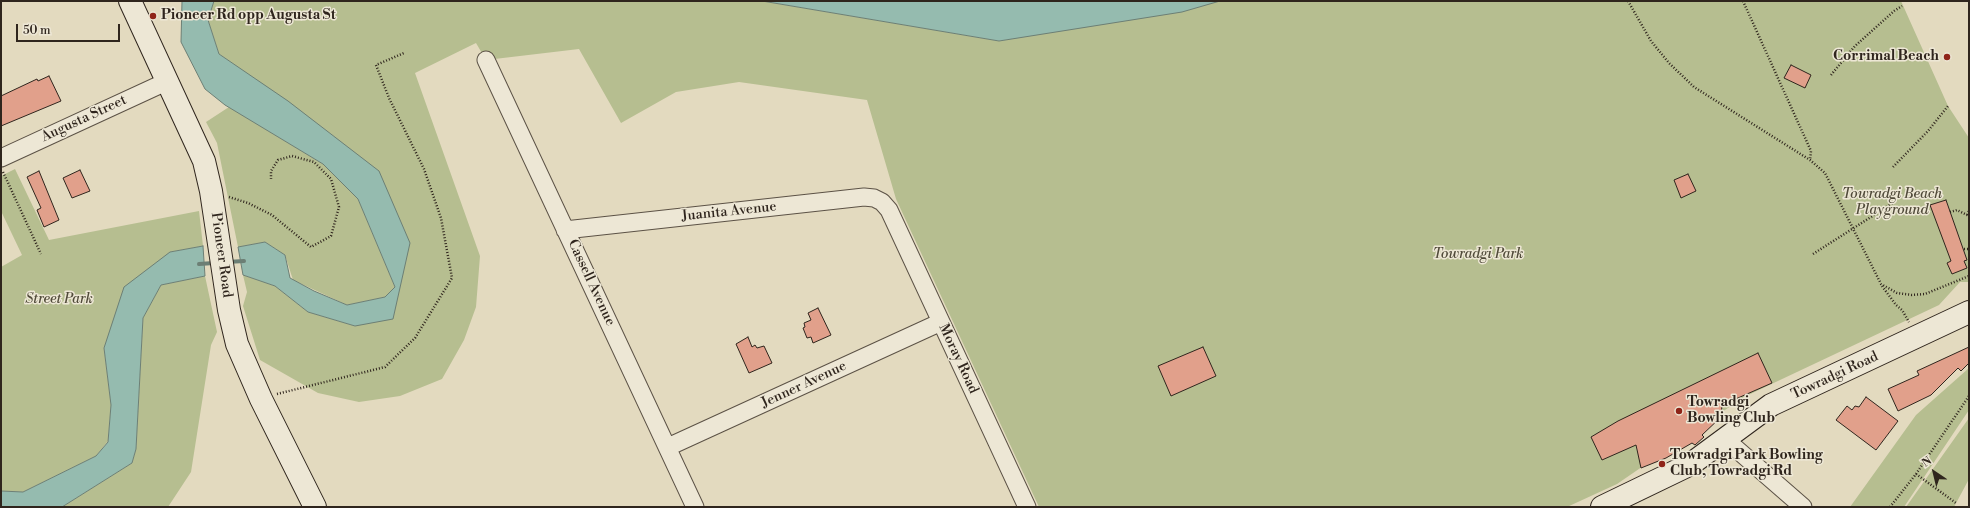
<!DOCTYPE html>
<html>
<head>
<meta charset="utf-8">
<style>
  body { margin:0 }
  #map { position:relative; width:1970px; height:508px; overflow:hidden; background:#e3dabf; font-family:"Libre Bodoni",serif }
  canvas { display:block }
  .frame { position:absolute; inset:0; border:2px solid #2f251d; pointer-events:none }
  .north { position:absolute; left:1914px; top:452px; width:40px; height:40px; -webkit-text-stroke:3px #ede7d5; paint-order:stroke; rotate:325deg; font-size:11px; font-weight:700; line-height:16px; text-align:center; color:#2f251d }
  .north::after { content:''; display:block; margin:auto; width:14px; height:18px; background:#2f251d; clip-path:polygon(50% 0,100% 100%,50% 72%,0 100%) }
  .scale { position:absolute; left:16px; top:24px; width:104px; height:18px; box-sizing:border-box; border:2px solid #2f251d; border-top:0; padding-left:5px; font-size:12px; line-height:14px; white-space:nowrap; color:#2f251d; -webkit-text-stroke:3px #ede7d5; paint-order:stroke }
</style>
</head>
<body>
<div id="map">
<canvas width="1970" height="508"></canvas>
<div class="frame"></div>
<div class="north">N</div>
<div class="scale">50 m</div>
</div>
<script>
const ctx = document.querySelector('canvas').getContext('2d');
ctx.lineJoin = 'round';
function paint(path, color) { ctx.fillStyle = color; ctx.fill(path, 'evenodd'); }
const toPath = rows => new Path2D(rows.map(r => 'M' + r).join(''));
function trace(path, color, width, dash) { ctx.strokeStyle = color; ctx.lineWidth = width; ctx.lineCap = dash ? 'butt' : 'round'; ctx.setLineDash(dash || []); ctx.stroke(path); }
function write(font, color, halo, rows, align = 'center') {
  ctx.font = font + ' "Libre Bodoni",serif'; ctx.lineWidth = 3; ctx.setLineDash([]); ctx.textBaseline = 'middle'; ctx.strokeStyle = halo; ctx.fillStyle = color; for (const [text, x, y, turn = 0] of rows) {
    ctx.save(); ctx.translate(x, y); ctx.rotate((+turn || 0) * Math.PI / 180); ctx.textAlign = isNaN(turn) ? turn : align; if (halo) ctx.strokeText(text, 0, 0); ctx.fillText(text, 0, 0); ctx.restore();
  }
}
paint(toPath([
  [214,1,762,1,999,41,1180,1,1901,1,1948,106,1969,138,1969,282,1960,282,1939,305,1744,397,1617,484,1567,507,1039,507,896,199,867,100,739,82,676,92,621,123,579,49,486,60,476,43,415,73,480,256,476,307,464,340,442,379,400,396,359,402,318,393,260,360,243,306,247,292,243,275,275,286,308,312,355,326,398,284,333,136,219,54,208,20],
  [229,107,323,164,358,199,395,287,385,297,347,305,293,280,285,255,265,242,238,247,217,143,206,122],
  [15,169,49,240,199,211,203,246,170,252,104,348,111,405,108,441,96,456,23,492,1,491,1,267,22,255,1,211,1,176],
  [205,276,217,332,211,345,191,472,168,507,62,507,132,463,136,449,143,318,161,285],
  [1969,368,1969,410,1904,507,1850,507,1916,415],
  [1969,418,1969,479,1954,507,1906,507]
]), '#b6be90');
const water = toPath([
  [182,1,214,1,208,20,219,54,288,101,379,171,410,243,393,319,355,326,308,312,275,286,243,275,238,247,265,242,285,255,290,278,314,291,347,305,385,297,395,287,358,199,323,164,225,105,205,89,181,42,182,1],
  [762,1,1220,1,1182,12,999,41,762,1],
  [203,246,205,276,161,285,143,318,136,449,132,463,62,507,1,507,1,491,23,492,96,456,108,442,111,405,104,348,124,287,170,252,203,246]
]);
paint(water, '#95bbaf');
trace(water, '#6c7f75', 1);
trace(toPath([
  [227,262,244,261],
  [199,264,214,263]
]), '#6c7f75', 4);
const building = toPath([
  [1791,65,1811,75,1805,88,1784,78,1791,65],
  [49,76,61,101,1,126,1,96,37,79,38,81,49,76],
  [80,170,90,191,72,198,63,178,80,170],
  [39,171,59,220,44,227,37,210,41,208,27,177,39,171],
  [1688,174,1696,191,1681,198,1674,180,1688,174],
  [1946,200,1967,260,1964,261,1967,268,1952,274,1947,263,1951,261,1930,205,1946,200],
  [818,308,831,335,813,343,811,337,807,338,803,328,805,327,804,323,811,320,808,313,818,308],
  [748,337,752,347,755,345,757,348,764,346,772,363,749,373,736,344,748,337],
  [1203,347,1216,376,1171,396,1158,366,1203,347],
  [1969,347,1969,363,1961,371,1958,368,1931,395,1898,411,1888,389,1919,375,1917,371,1969,347],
  [1758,353,1772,383,1722,405,1721,417,1702,435,1704,437,1695,445,1692,443,1666,458,1641,468,1636,445,1602,460,1591,437,1618,421,1758,353],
  [1866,397,1898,421,1876,450,1836,420,1847,406,1852,410,1855,406,1859,407,1866,397]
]);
paint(building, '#e1a08b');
trace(building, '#2f251d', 1);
const minor = toPath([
  [486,60,695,507],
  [1,158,168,81],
  [565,230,864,197,874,198,882,202,889,210,1027,507],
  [1725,439,1803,507],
  [668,447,941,322]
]);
const secondary = toPath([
  [130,1,204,161,211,191,229,310,237,344,261,399,315,507],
  [1602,507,1691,464,1771,405,1969,312]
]);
trace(minor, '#5c5246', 19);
trace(secondary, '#2f251d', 24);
trace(toPath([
  [1628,1,1651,41,1669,63,1694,87,1810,160,1825,173,1881,284,1897,293,1912,295,1925,294,1969,276],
  [1743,1,1811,151,1810,160],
  [1831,75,1855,46,1894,11,1902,6],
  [1893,167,1928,131,1948,106],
  [3,172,41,254],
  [229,197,248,203,272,215,311,247,331,236,339,207,331,179,314,162,292,156,278,160,271,171,271,179],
  [1950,212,1957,210,1969,216],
  [1967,215,1969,211],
  [1964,249,1969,249],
  [1813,254,1896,201],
  [1882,286,1896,305,1902,310,1909,322],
  [277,394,385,367,415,338,452,278,441,218,424,169,389,98,376,65,404,53],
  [1916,474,1956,503],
  [1890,507,1916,474,1969,396]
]), '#2f251d', 2.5, [1, 2]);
trace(minor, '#ede7d5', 17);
trace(secondary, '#ede7d5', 22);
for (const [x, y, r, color] of [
  [153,16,4,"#8f2418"],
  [1947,57,4,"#8f2418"],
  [1679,411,4,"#8f2418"],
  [1662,464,4,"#8f2418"]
]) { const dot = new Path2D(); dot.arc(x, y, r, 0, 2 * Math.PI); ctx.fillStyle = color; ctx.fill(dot); trace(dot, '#ede7d5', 1.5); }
write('bold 14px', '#2f251d', '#ede7d5', [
  ["Pioneer Rd opp Augusta St",161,16],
  ["Corrimal Beach",1939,57,"right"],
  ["Towradgi",1687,403],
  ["Bowling Club",1687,419],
  ["Towradgi Park Bowling",1670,456],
  ["Club, Towradgi Rd",1670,472]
], 'left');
write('14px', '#2f251d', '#ede7d5', [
  ["Augusta Street",84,119,-25],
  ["Juanita Avenue",729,212,-6],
  ["Pioneer Road",221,255,82],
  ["Cassell Avenue",591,283,65],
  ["Moray Road",958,359,65],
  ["Towradgi Road",1835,376,-25],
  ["Jenner Avenue",804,385,-25]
]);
write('italic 14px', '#514b3a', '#ede7d5', [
  ["Towradgi Beach",1892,195],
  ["Playground",1892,211],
  ["Towradgi Park",1478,255],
  ["Street Park",59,300]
]);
</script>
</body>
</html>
